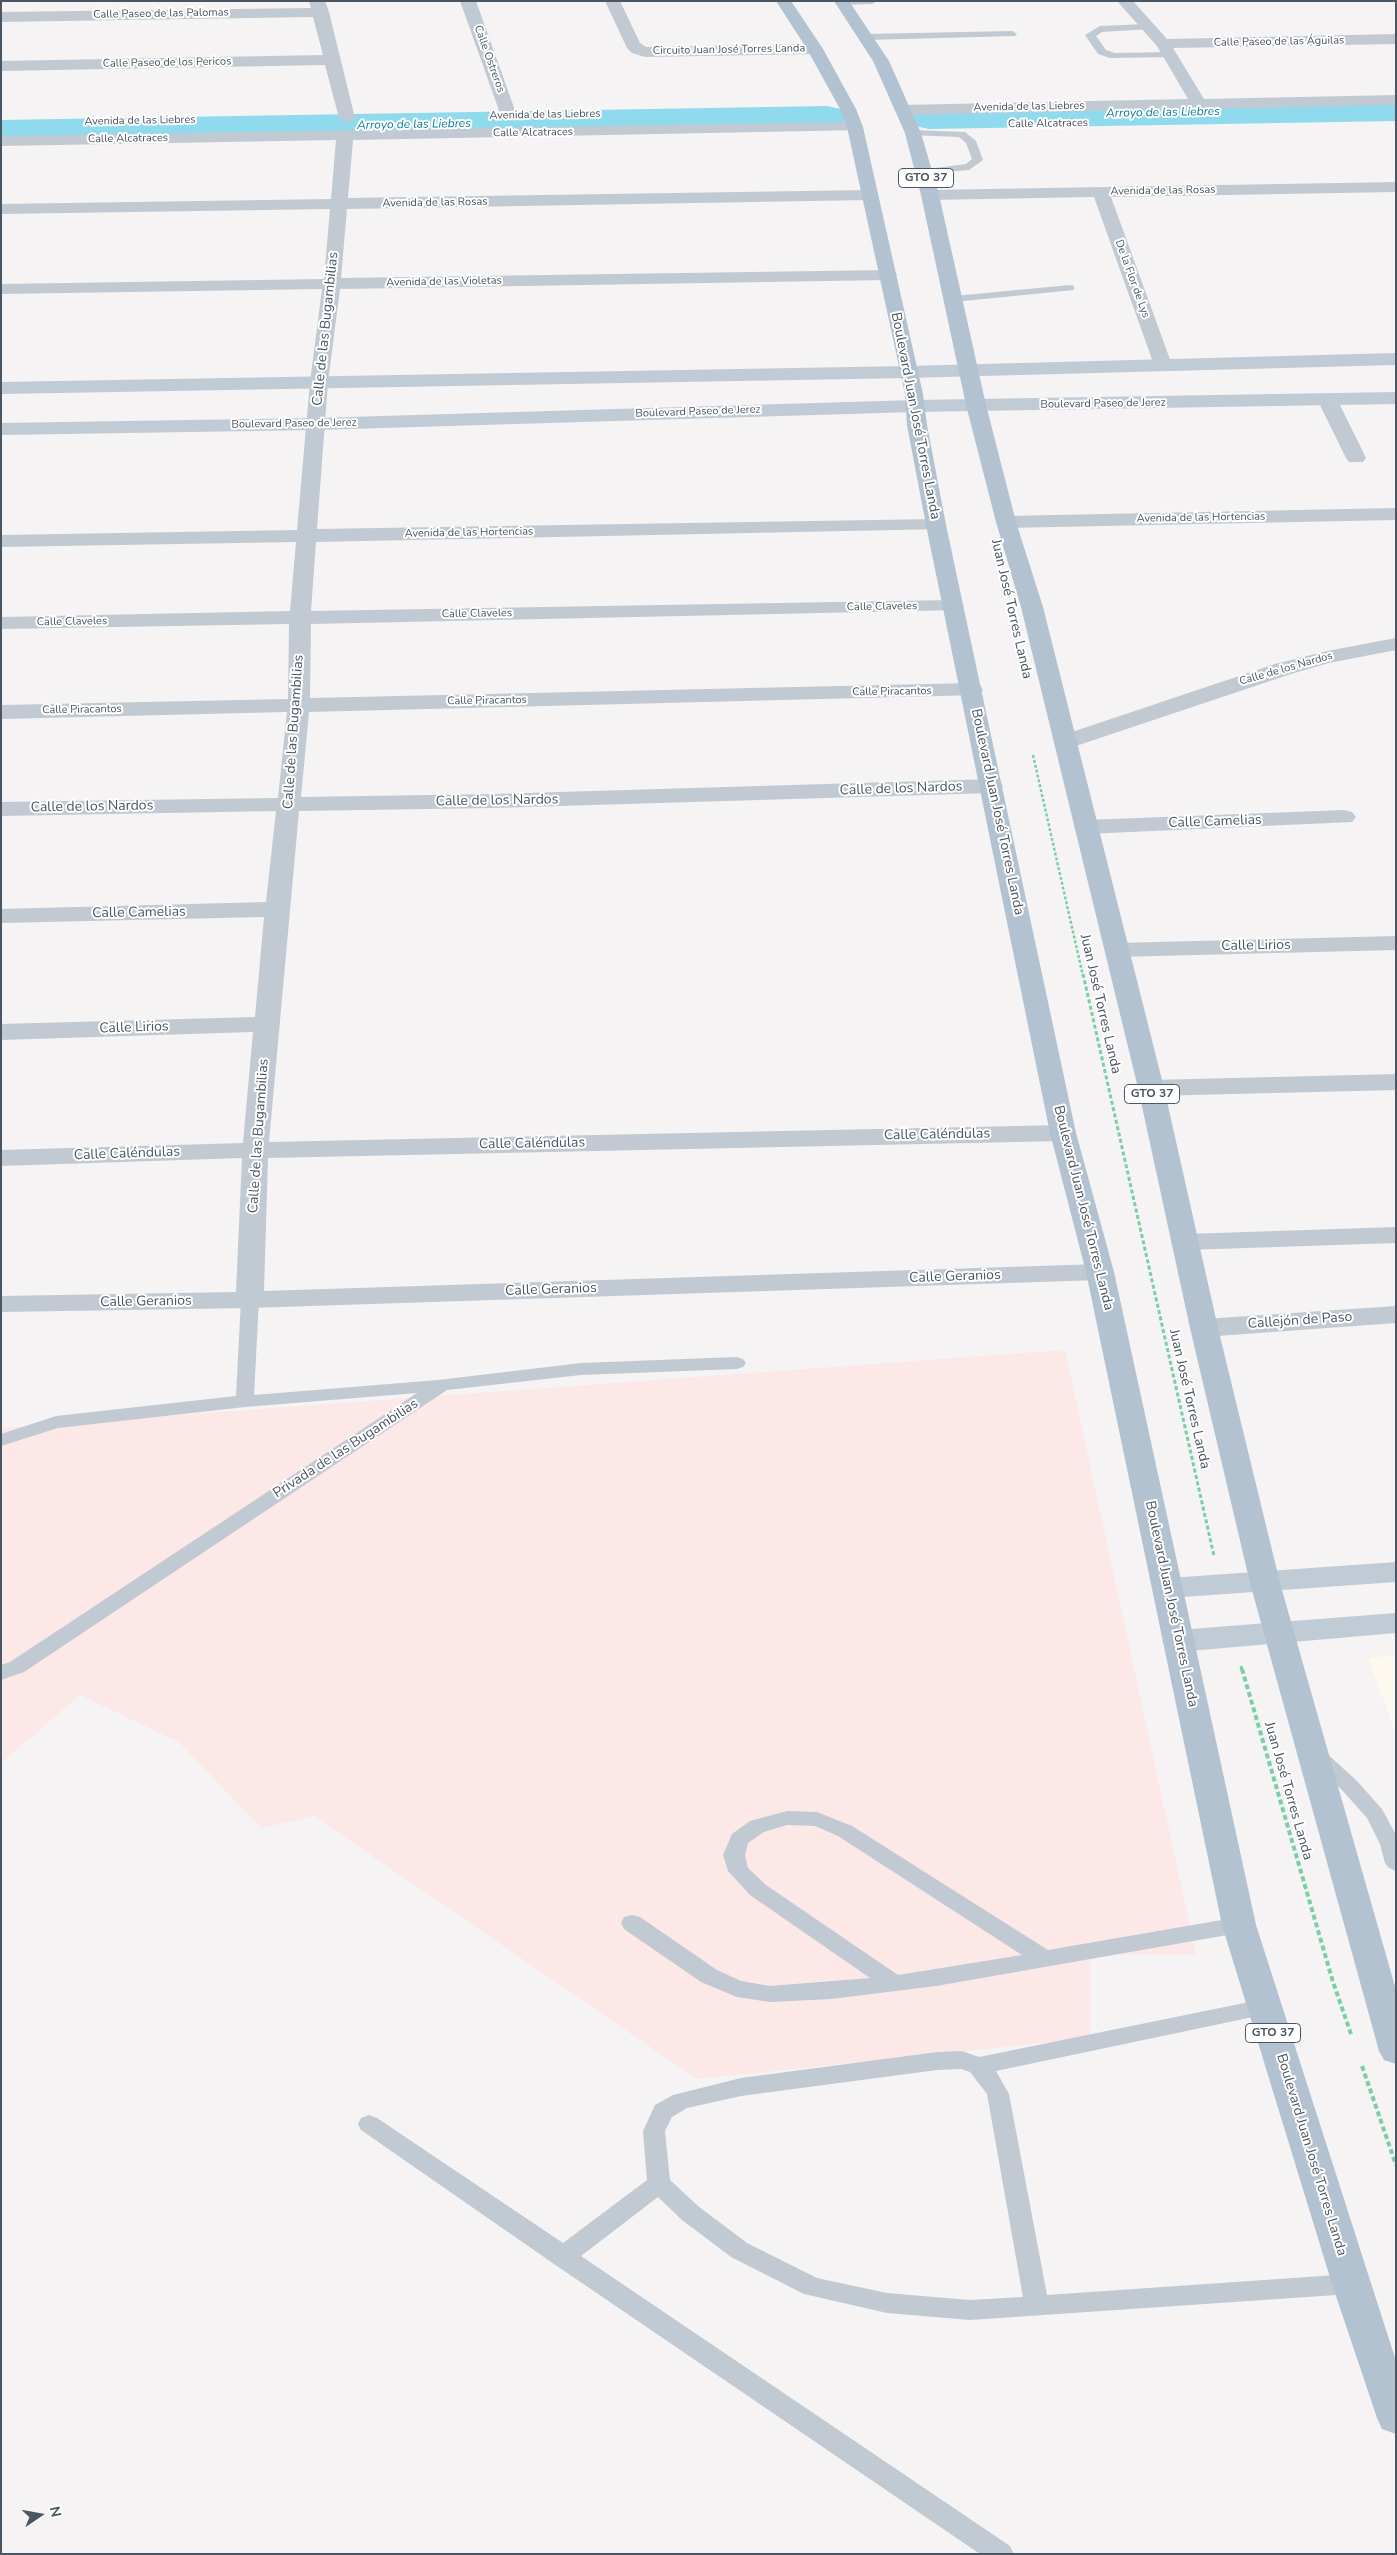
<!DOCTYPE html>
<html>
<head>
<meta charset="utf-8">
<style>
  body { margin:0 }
  #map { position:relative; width:1397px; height:2555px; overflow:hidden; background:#f5f3f3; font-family:"Nunito Sans",sans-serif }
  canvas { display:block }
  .frame { position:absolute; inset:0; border:2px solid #4a5661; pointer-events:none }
  .north { position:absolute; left:15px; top:2490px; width:50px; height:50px; -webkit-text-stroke:4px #fff; paint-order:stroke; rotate:78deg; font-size:14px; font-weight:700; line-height:20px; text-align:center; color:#4a5661 }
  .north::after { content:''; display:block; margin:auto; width:18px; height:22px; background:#4a5661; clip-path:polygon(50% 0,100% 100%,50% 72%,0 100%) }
</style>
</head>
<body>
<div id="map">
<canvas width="1397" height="2555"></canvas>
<div class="frame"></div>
<div class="north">N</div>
</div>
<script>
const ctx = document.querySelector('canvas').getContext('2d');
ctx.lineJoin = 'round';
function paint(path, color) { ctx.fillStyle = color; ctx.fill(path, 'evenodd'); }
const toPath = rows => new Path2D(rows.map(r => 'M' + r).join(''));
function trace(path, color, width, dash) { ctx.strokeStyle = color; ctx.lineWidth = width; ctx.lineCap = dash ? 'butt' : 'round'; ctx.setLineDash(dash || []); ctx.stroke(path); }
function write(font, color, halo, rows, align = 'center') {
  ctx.font = font + ' "Nunito Sans",sans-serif'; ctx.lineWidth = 4; ctx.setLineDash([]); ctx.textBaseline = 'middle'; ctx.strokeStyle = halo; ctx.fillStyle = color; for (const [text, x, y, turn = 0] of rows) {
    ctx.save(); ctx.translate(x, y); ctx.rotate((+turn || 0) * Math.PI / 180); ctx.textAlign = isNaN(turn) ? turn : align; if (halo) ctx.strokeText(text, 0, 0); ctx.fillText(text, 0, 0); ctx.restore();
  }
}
paint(toPath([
  [1396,1655,1396,1734,1368,1658]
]), '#fdf9ef');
paint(toPath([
  [1065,1350,1196,1955,1090,1954,1090,2038,697,2079,314,1816,261,1828,179,1742,80,1695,1,1763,1,1428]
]), '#fce8e6');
paint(toPath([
  [1396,97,1396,121,929,129,915,126,909,117,915,108,929,105,1396,97],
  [827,106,841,109,847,118,841,127,827,130,1,144,1,120,827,106]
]), '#90daee');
trace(toPath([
  [1033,755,1083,976]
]), '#7ad0a6', 2.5, [3, 2]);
trace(toPath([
  [1083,974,1214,1556],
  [1241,1666,1242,1671]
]), '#7ad0a6', 3, [4, 2.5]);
trace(toPath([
  [1242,1669,1333,1982,1351,2034],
  [1362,2066,1396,2165]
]), '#7ad0a6', 4, [5, 3]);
paint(toPath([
  [838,1,877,1,872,4,842,5,838,1],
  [1147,24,1150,25,1150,29,1102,32,1096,36,1106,50,1115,53,1170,52,1175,55,1174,57,1110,58,1098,54,1085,35,1100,26,1147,24],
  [1012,31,1017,34,1015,36,866,40,861,37,866,34,1012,31],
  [913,130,965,132,976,141,983,160,969,170,920,174,920,170,966,164,972,159,966,143,959,137,909,135,909,131,913,130],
  [1070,285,1074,286,1074,290,954,302,948,299,954,296,1070,285],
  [250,1295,256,1296,259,1300,254,1395,438,1380,581,1363,737,1357,743,1359,746,1363,743,1367,737,1369,581,1375,447,1390,24,1672,1,1680,1,1665,10,1662,417,1393,245,1407,58,1428,1,1446,1,1434,56,1416,236,1396,241,1300,244,1296,250,1295],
  [1316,1748,1323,1750,1356,1780,1382,1809,1396,1835,1396,1871,1389,1868,1385,1863,1380,1844,1367,1818,1342,1790,1309,1760,1306,1755,1309,1750,1316,1748],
  [787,1811,817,1812,852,1826,1048,1950,1239,1917,1247,1919,1250,1925,1247,1931,1239,1933,936,1986,831,1999,770,2002,737,1997,701,1982,624,1929,621,1923,624,1917,632,1915,640,1917,717,1970,741,1981,770,1986,870,1978,750,1895,728,1871,723,1855,732,1834,750,1821,787,1811],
  [787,1825,815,1826,838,1836,1022,1955,898,1975,766,1885,748,1868,745,1855,748,1843,764,1832,787,1825],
  [1264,1999,1272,2001,1275,2007,1272,2013,996,2071,1009,2094,1047,2295,1351,2274,1359,2277,1363,2284,1359,2291,1351,2294,970,2320,887,2313,804,2294,731,2257,682,2220,658,2197,581,2256,1010,2546,1014,2554,980,2554,554,2264,361,2130,358,2124,361,2118,369,2115,377,2118,563,2243,647,2180,643,2131,655,2105,673,2095,741,2078,937,2052,962,2051,979,2057,1264,1999],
  [961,2069,970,2072,987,2094,1023,2297,970,2300,887,2293,817,2278,747,2243,698,2206,670,2180,665,2131,672,2117,687,2108,741,2096,937,2070,961,2069]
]), '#c1cad2');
paint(toPath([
  [309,1,325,1,329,12,355,118,353,121,341,121,339,118,325,65,1,71,1,61,323,55,313,17,1,22,1,12,311,8,309,1],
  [460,1,476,1,517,116,515,119,509,121,501,116,460,1],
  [605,1,620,1,640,43,646,47,815,44,823,49,815,54,645,57,632,53,627,48,605,1],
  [1117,1,1133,1,1167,39,1396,34,1396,44,1173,48,1204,99,1396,95,1396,105,902,115,894,110,902,105,1188,99,1157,46,1117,1],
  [855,122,861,124,863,127,861,130,353,140,348,198,869,190,875,191,878,195,875,199,869,200,347,209,341,278,888,270,894,271,897,275,894,279,888,280,340,289,328,382,317,529,936,519,943,521,946,525,943,529,316,542,311,611,953,600,960,602,964,606,960,610,311,624,310,698,972,683,980,685,983,690,980,695,309,712,301,797,493,794,992,779,1000,781,1003,786,1000,791,992,793,493,808,299,811,269,1142,1063,1125,1072,1127,1076,1133,1072,1139,1063,1141,268,1158,264,1291,1100,1264,1110,1266,1114,1272,1110,1278,1100,1280,250,1308,1,1312,1,1296,236,1292,242,1158,1,1166,1,1150,243,1143,253,1032,1,1040,1,1024,255,1017,264,917,1,923,1,909,266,902,276,811,1,816,1,802,278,798,287,712,1,719,1,705,288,699,289,624,1,629,1,617,290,611,296,542,1,547,1,535,297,530,310,382,322,289,1,294,1,284,324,279,330,209,1,214,1,204,331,199,336,140,1,146,1,136,855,122],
  [1396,182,1396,192,1111,197,1172,365,1170,369,1163,371,1156,369,1154,365,1094,197,930,200,924,199,921,195,924,191,930,190,1396,182],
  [1327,393,1334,395,1337,399,1366,458,1363,462,1349,462,1346,458,1317,399,1320,395,1327,393],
  [1396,508,1396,520,1006,528,999,526,996,522,999,518,1006,516,1396,508],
  [1396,638,1396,650,1329,663,1291,674,1073,747,1065,749,1057,747,1054,742,1057,737,1275,664,1327,651,1396,638],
  [1344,810,1352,812,1356,817,1352,822,1086,834,1078,832,1074,827,1078,822,1086,820,1344,810],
  [1396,936,1396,950,1117,957,1108,955,1105,950,1108,945,1117,943,1396,936],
  [1396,1074,1396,1090,1151,1096,1142,1093,1138,1088,1142,1083,1151,1080,1396,1074],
  [1396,1227,1396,1243,1186,1250,1176,1248,1172,1242,1176,1236,1186,1234,1396,1227],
  [1396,1306,1396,1323,1204,1337,1194,1334,1190,1328,1194,1322,1204,1319,1396,1306]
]), '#c1cad2');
paint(toPath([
  [1396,353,1396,365,908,378,1,394,1,382,908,366,1396,353],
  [1396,392,1396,404,915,412,316,430,1,435,1,423,316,418,915,400,1396,392],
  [1396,1562,1396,1582,1169,1598,1158,1595,1154,1588,1158,1581,1169,1578,1396,1562],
  [1396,1613,1396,1633,1178,1652,1167,1648,1162,1641,1167,1634,1178,1630,1396,1613]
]), '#c1cbd6');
paint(toPath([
  [776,1,791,1,823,49,856,109,863,127,923,394,927,425,946,525,1076,1133,1114,1272,1256,1925,1396,2361,1396,2434,1382,2429,1377,2418,1332,2284,1222,1925,1086,1272,1050,1133,926,525,907,425,905,394,847,127,840,109,807,49,776,1],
  [834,1,849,1,889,61,921,133,939,195,986,405,1016,522,1043,607,1164,1088,1218,1328,1280,1583,1396,1990,1396,2064,1384,2060,1379,2051,1250,1583,1190,1328,1138,1088,1021,607,996,522,966,405,921,195,905,133,873,61,834,1]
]), '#b3c2d1');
write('11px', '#4a5661', '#fff', [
  ["Calle Paseo de las Palomas",161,14,-1],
  ["Calle Paseo de las Águilas",1279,42,-1],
  ["Circuito Juan José Torres Landa",729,50,-1],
  ["Calle Ostreros",489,59,70],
  ["Calle Paseo de los Pericos",167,63,-1],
  ["Avenida de las Liebres",1029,107,-1],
  ["Avenida de las Liebres",545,115,-1],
  ["Avenida de las Liebres",140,121,-1],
  ["Calle Alcatraces",1048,124,-1],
  ["Calle Alcatraces",533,133,-1],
  ["Calle Alcatraces",128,139,-1],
  ["Avenida de las Rosas",1163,191,-1],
  ["Avenida de las Rosas",435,203,-1],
  ["De la Flor de Lys",1132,279,70],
  ["Avenida de las Violetas",444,282,-1],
  ["Boulevard Paseo de Jerez",1103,404,-1],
  ["Boulevard Paseo de Jerez",698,412,-2],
  ["Boulevard Paseo de Jerez",294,424,-1],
  ["Avenida de las Hortencias",1201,518,-1],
  ["Avenida de las Hortencias",469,533,-1],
  ["Calle Claveles",882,607,-1],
  ["Calle Claveles",477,614,-1],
  ["Calle Claveles",72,622,-1],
  ["Calle de los Nardos",1286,669,-16],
  ["Calle Piracantos",892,692,-1],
  ["Calle Piracantos",487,701,-1],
  ["Calle Piracantos",82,710,-1]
]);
write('italic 12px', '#0c7c9b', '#fff', [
  ["Arroyo de las Liebres",1163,113,-1],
  ["Arroyo de las Liebres",414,125,-1]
]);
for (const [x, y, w] of [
  [926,178,55],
  [1152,1094,55],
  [1273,2033,55]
]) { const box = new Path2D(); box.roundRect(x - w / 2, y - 9.5, w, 19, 4); ctx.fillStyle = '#fff'; ctx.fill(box); trace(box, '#4a5661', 1); }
write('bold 12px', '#4a5661', null, [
  ["GTO 37",926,178],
  ["GTO 37",1152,1094],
  ["GTO 37",1273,2033]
]);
write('14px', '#4a5661', '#fff', [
  ["Calle de las Bugambilias",326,329,-84],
  ["Boulevard Juan José Torres Landa",915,416,79],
  ["Juan José Torres Landa",1011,609,77],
  ["Calle de las Bugambilias",294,732,-86],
  ["Calle de los Nardos",901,789,-2],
  ["Calle de los Nardos",497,801,-1],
  ["Calle de los Nardos",92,807,-1],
  ["Boulevard Juan José Torres Landa",997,812,78],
  ["Calle Camelias",1215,822,-2],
  ["Calle Camelias",139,913,-1],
  ["Calle Lirios",1256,946,-1],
  ["Juan José Torres Landa",1100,1004,77],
  ["Calle Lirios",134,1028,-2],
  ["Calle Caléndulas",937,1135,-1],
  ["Calle de las Bugambilias",259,1136,-86],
  ["Calle Caléndulas",532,1144,-1],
  ["Calle Caléndulas",127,1154,-2],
  ["Boulevard Juan José Torres Landa",1083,1208,76],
  ["Calle Geranios",955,1277,-2],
  ["Calle Geranios",551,1290,-2],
  ["Calle Geranios",146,1302,-1],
  ["Callejón de Paso",1300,1321,-4],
  ["Juan José Torres Landa",1189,1399,77],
  ["Privada de las Bugambilias",346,1449,-33],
  ["Boulevard Juan José Torres Landa",1171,1604,78],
  ["Juan José Torres Landa",1288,1791,74],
  ["Boulevard Juan José Torres Landa",1311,2155,73]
]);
</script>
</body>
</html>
